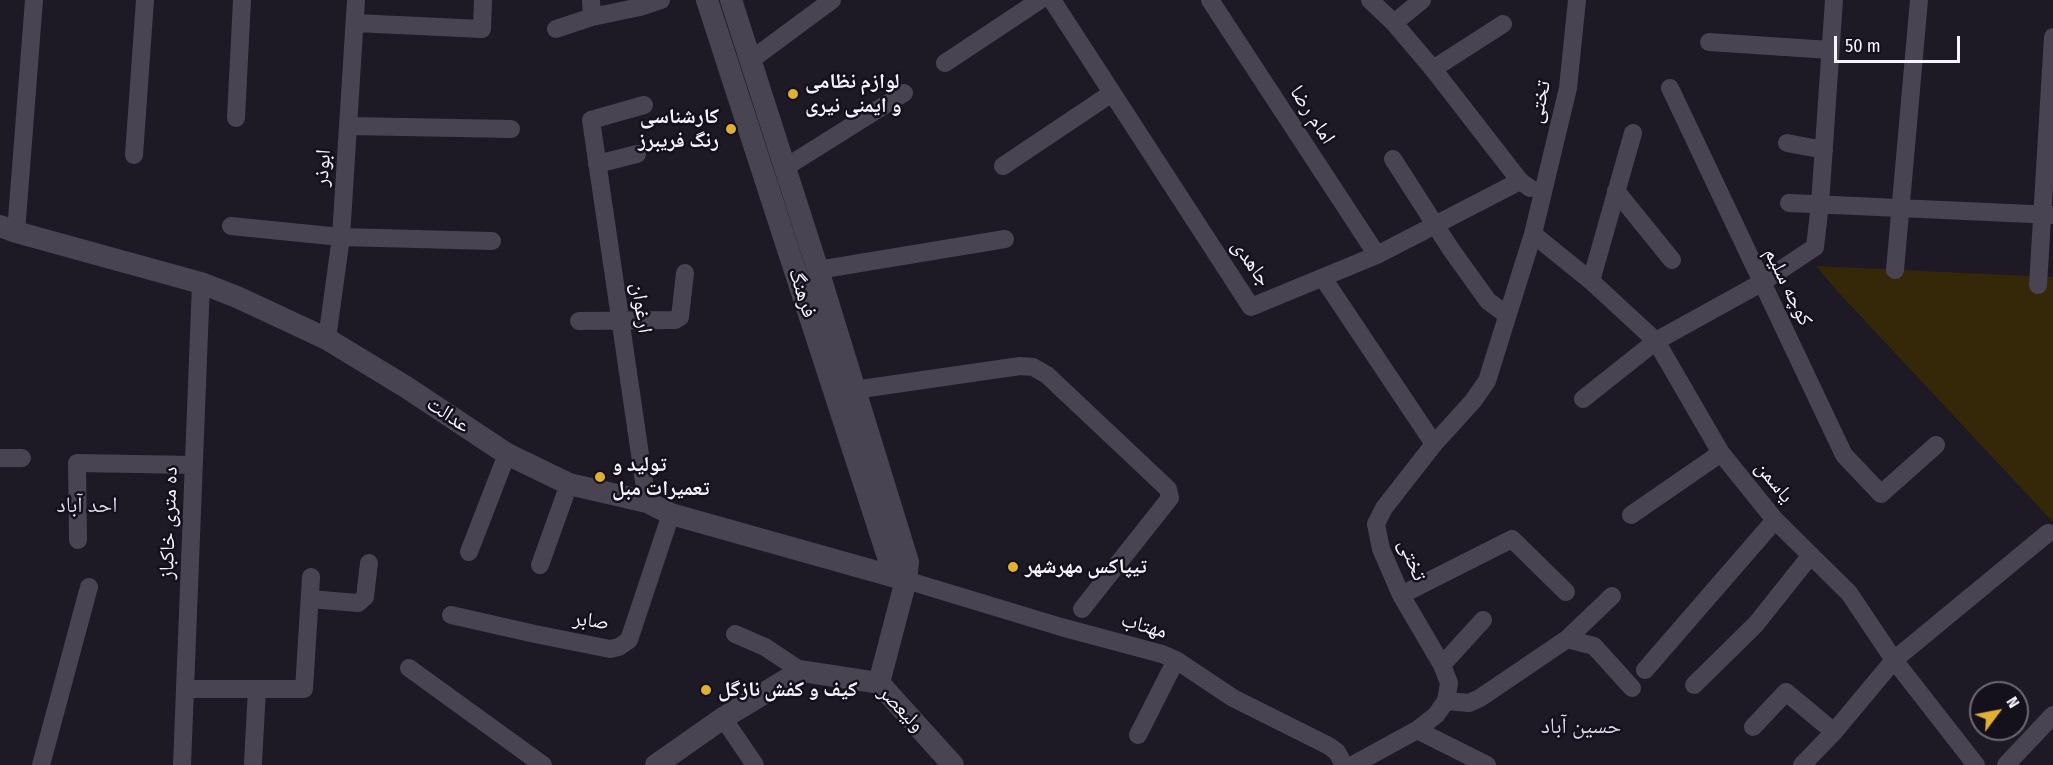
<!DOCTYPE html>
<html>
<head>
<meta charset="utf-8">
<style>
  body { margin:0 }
  #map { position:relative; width:2053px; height:765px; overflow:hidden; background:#1d1925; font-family:"Fira Sans Condensed",sans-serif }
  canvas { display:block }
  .north { position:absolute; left:1969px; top:681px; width:60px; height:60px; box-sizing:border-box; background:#14101c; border:2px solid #6e6b75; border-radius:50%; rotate:58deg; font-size:16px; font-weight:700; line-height:24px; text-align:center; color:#f5f3fb }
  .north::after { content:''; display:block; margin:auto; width:21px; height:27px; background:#e0b034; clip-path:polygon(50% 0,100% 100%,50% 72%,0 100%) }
  .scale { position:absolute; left:1834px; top:36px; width:126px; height:27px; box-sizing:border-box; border:3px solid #f5f3fb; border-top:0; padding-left:8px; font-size:18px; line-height:21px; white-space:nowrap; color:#f5f3fb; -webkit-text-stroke:4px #14101c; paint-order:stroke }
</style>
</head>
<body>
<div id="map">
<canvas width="2053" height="765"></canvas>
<div class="north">N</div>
<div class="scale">50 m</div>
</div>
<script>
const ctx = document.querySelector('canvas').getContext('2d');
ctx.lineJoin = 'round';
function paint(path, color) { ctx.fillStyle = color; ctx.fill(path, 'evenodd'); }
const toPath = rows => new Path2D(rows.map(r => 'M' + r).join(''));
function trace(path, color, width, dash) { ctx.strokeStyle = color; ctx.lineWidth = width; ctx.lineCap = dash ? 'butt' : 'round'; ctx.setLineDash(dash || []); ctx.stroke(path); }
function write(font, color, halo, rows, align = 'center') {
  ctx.font = font + ' "Fira Sans Condensed","Noto Naskh Arabic",sans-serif'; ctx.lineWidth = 5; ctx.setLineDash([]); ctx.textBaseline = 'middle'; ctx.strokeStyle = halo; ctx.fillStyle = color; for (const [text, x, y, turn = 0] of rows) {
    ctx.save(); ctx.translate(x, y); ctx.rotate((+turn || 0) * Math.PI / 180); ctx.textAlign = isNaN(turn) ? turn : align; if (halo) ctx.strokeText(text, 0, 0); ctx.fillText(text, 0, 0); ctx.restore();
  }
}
paint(toPath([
  [1816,266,2053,277,2053,522,1838,292]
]), '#352808');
trace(toPath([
  [591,0,592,17,640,7,661,0],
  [1052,0,1251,307,1377,255,1520,181],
  [1210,0,1377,255],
  [1370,0,1394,23,1433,69,1520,181,1530,188],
  [355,23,482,29,483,0],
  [1394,23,1422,0],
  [556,29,592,17],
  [1709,42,1830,50],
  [751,60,832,0],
  [945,63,1040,0],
  [1433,69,1503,24],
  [1670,88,1844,455,1881,494,1936,445],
  [644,105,591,120,647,502],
  [236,118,242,0],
  [348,126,511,129],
  [1787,143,1824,150],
  [134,155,145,0],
  [1393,159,1450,248,1488,301,1507,315],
  [597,164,637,154],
  [1003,166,1112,93],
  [786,167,904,93],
  [1616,191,1672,260],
  [1789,203,2053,215],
  [231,226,341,237,492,241],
  [16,232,34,0],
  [1533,234,1591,281,1656,341,1721,453,1775,520,1849,593,1894,660,1976,765],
  [818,270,1005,239],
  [1895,270,1919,0],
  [1323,278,1434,444],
  [1591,281,1633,133],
  [2038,285,2053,37],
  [579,321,675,320,680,317,685,273],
  [327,339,341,237,356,0],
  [854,390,1020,366,1033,367,1047,375,1168,489,1170,498,1082,609],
  [1583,399,1656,341,1761,283,1815,247,1820,204,1834,0],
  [0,458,22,458],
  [1631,515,1721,453],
  [78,540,77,463,194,465],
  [469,552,507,454],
  [540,565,569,484],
  [906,580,1061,627,1162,654,1176,660,1233,698,1329,746,1337,752,1344,765],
  [1401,595,1512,539,1566,592],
  [310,599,358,603,365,597,369,563],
  [451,615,535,634,610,649,619,647,629,640,671,514],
  [735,634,765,647,801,671],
  [1567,639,1612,596],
  [1442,665,1483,620],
  [409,668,543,765],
  [1645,670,1775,520],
  [1694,685,1756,624,1811,555],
  [185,689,304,689,311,577],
  [1446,701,1469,703,1480,698,1567,639,1594,646,1632,688],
  [723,718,755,765],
  [1753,727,1786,692,1834,732],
  [1417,730,1487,765],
  [1138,735,1176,660],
  [253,763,257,689],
  [41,765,89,587],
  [182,765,201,283],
  [1353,765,1417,730,1436,715,1446,701,1449,683,1442,665,1401,595,1381,549,1376,524,1384,508,1434,444,1473,401,1487,381,1533,234,1568,88,1577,0],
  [1802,765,1834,732,1894,660,2048,533],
  [2006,765,2053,715]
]), '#484452', 18);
trace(toPath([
  [707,0,890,563,906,580],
  [731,0,818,270,908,562,906,580,879,683],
  [0,226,16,232,201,283,237,297,327,339,406,387,507,454,569,484,647,502,671,514,906,580],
  [656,765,723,718,801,671,879,683,953,765]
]), '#484452', 22);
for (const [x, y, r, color] of [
  [793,94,6,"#e0b034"],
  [731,129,6,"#e0b034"],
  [600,477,6,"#e0b034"],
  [1013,567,6,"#e0b034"],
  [706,690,6,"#e0b034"]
]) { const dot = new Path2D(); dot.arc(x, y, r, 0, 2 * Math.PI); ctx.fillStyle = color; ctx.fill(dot); trace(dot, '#14101c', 2); }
write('bold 21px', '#f5f3fb', '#14101c', [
  ["لوازم نظامی",805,82],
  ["و ایمنی نیری",805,106],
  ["کارشناسی",719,117,"right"],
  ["رنگ فریبرز",719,141,"right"],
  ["تولید و",612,465],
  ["تعمیرات مبل",612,489],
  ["تیپاکس مهرشهر",1025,567],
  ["کیف و کفش نازگل",718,690]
], 'left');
write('21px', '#f5f3fb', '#14101c', [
  ["تختی",1540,102,-78],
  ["امام رضا",1312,115,57],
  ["ابوذر",323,168,-86],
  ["جاهدی",1251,263,55],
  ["کوچه سلیم",1788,287,64],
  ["فرهنگ",802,293,72],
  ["ارغوان",641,308,82],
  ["عدالت",448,415,34],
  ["یاسمن",1774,482,51],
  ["ده متری خاکباز",169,523,-88],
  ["تختی",1412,560,68],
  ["صابر",591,621,8],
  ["مهتاب",1144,626,16],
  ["ولیعصر",901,709,46]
]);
write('22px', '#ded9ea', '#14101c', [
  ["احد آباد",87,506],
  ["حسین آباد",1581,727]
]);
</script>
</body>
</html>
